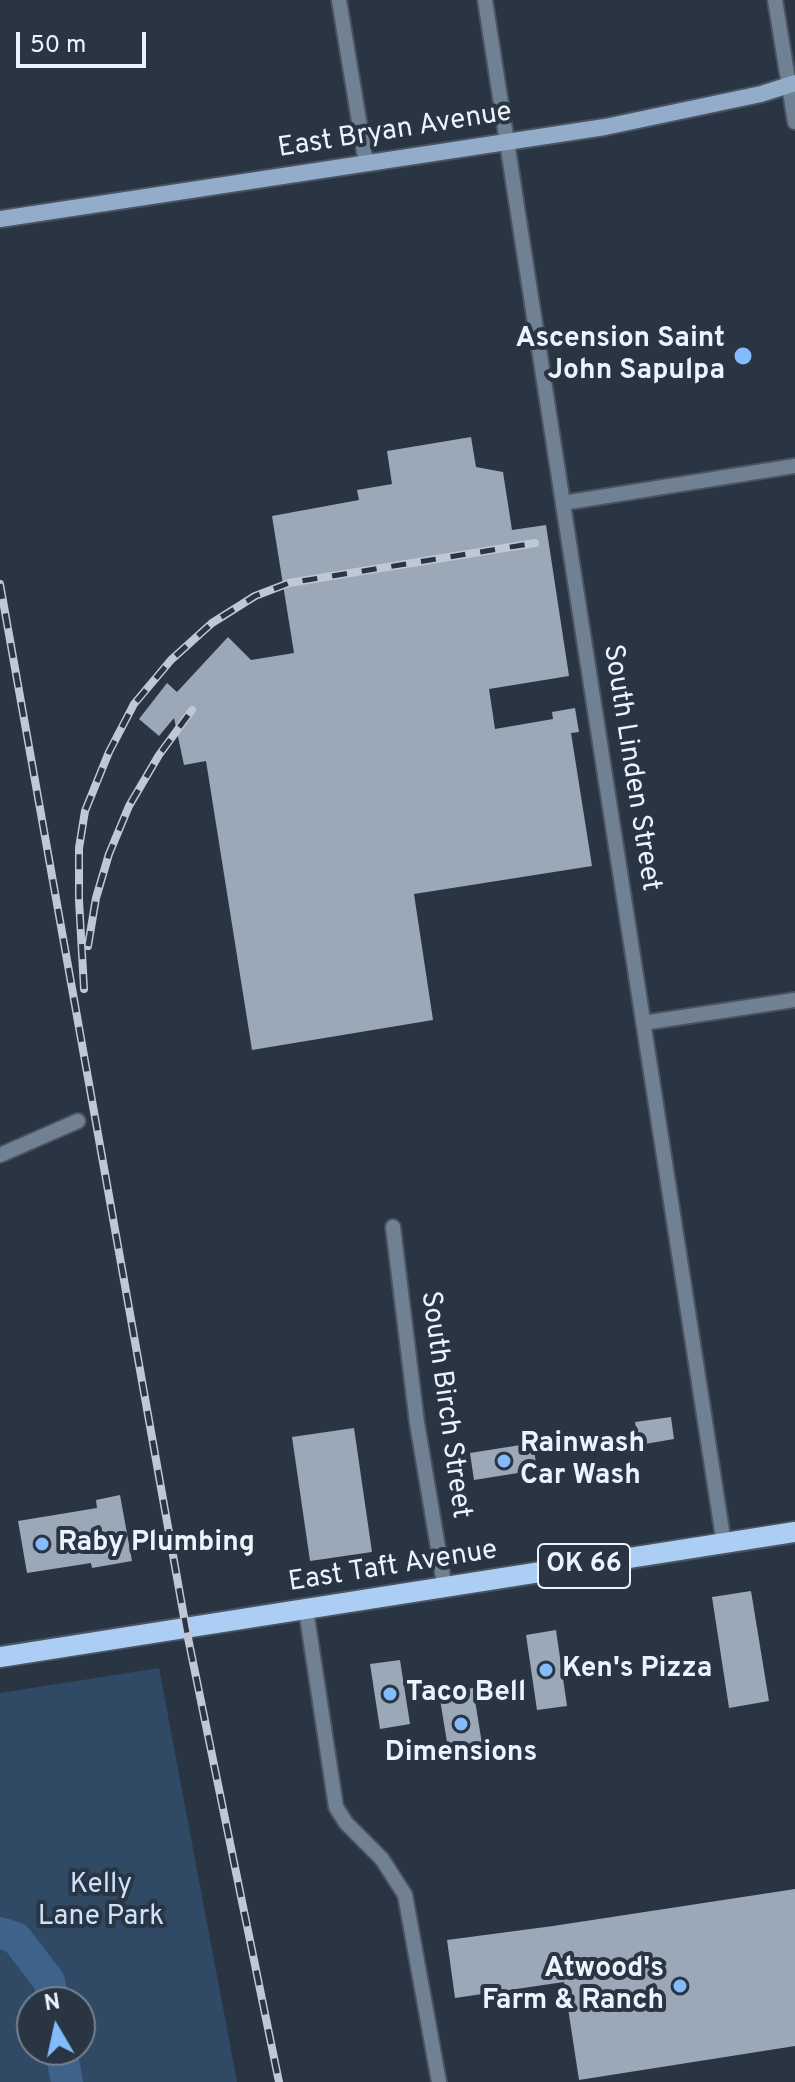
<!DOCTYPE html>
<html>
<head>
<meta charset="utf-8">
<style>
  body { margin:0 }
  #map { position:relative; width:795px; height:2082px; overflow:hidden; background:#2a3543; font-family:Overpass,sans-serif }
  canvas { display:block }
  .north { position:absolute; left:16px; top:1986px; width:80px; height:80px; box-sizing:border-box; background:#2a3543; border:2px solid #77818d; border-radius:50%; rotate:351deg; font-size:22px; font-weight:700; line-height:32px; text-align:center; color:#ebf3fc }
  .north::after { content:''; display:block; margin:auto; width:28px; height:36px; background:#84bcfb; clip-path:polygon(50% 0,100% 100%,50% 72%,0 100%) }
  .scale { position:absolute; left:16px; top:32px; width:130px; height:36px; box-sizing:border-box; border:4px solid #ebf3fc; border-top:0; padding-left:10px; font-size:24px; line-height:28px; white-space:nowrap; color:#ebf3fc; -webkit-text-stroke:6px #2a3543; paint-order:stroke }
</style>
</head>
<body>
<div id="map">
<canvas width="795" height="2082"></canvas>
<div class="north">N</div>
<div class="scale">50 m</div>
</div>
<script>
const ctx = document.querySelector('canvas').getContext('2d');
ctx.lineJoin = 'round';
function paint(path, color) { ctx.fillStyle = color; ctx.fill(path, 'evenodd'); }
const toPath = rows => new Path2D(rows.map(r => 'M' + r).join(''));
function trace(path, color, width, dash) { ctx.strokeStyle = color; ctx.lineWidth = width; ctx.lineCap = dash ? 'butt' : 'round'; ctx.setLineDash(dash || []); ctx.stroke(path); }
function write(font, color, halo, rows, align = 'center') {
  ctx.font = font + ' Overpass,sans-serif'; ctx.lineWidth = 8; ctx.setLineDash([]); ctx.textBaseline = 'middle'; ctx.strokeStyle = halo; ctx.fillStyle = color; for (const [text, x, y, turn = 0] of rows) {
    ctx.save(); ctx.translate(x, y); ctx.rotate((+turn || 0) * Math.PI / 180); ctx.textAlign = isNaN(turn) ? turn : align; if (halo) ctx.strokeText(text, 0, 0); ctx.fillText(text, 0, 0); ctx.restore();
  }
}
paint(toPath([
  [159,1668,237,2082,0,2082,0,1693],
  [32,2002,80,2002,80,2050,32,2050]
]), '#304964');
trace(toPath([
  [0,1933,16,1938,49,1981,53,2002],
  [61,2050,67,2082]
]), '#3e628a', 32);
paint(toPath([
  [471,437,476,467,503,472,512,530,546,525,569,676,489,689,495,729,553,719,552,712,575,708,579,732,571,733,592,866,414,894,433,1020,252,1050,206,761,184,765,174,718,159,736,139,719,167,683,177,692,228,637,251,660,294,653,272,516,359,500,357,490,392,484,387,451],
  [671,1417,674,1439,639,1445,635,1422],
  [354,1428,372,1552,310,1561,292,1437],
  [533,1443,537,1470,474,1480,470,1453],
  [120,1495,132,1561,92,1568,91,1563,27,1573,18,1521,97,1508,96,1500],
  [751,1591,769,1701,729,1708,712,1597],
  [556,1630,567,1706,537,1710,526,1635],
  [400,1660,410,1724,380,1729,370,1664],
  [473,1688,484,1756,450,1761,439,1693],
  [795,1889,795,2046,579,2080,564,1982,455,1998,447,1940,553,1926]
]), '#9aa8b8');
const street = toPath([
  [339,0,366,163],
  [485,0,724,1544],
  [775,0,795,122],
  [563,503,795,466],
  [643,1023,795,1000],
  [0,1155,78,1121],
  [393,1227,417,1423,445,1589],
  [306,1610,336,1807,346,1823,382,1859,405,1895,439,2082]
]);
const secondary = toPath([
  [0,219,605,127,761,94,795,83]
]);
const primary = toPath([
  [0,1657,795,1532]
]);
trace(street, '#495361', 18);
trace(secondary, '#495361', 20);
trace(primary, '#495361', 24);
trace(street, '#718194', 14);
trace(secondary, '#92acca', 16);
trace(primary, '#accef4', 20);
const rail = toPath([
  [0,584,186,1628,279,2082],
  [88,946,96,898,109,854,129,806,159,755,192,710],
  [84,989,79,900,79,848,85,811,109,752,134,704,171,660,212,623,255,596,289,583,535,543]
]);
trace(rail, '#c0c9d3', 8);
trace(rail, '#2a3543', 5, [15]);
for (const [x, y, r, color] of [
  [743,356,10,"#84bcfb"],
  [504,1461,8,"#84bcfb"],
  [42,1544,8,"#84bcfb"],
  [546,1670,8,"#84bcfb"],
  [390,1694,8,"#84bcfb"],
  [461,1724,8,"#84bcfb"],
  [680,1986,8,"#84bcfb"]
]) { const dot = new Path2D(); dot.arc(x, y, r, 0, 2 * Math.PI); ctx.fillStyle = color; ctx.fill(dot); trace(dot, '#2a3543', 3); }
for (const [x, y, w] of [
  [584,1566,92]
]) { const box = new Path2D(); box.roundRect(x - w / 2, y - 22, w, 44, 6); ctx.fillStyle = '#2a3543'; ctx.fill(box); trace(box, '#ebf3fc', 2); }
write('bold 26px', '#ebf3fc', null, [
  ["OK 66",584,1566]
]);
write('28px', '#ebf3fc', '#2a3543', [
  ["East Bryan Avenue",395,132,-9],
  ["South Linden Street",630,768,81],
  ["South Birch Street",444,1405,82],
  ["East Taft Avenue",393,1568,-9]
]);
write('bold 28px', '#ebf3fc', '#2a3543', [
  ["Ascension Saint",725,340,"right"],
  ["John Sapulpa",725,372,"right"],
  ["Rainwash",520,1445],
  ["Car Wash",520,1477],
  ["Raby Plumbing",58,1544],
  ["Ken's Pizza",562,1670],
  ["Taco Bell",406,1694],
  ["Dimensions",461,1754,"center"],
  ["Atwood's",664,1970,"right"],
  ["Farm & Ranch",664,2002,"right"]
], 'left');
write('28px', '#cde3fd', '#2a3543', [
  ["Kelly",101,1886],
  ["Lane Park",101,1918]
]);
</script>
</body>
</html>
